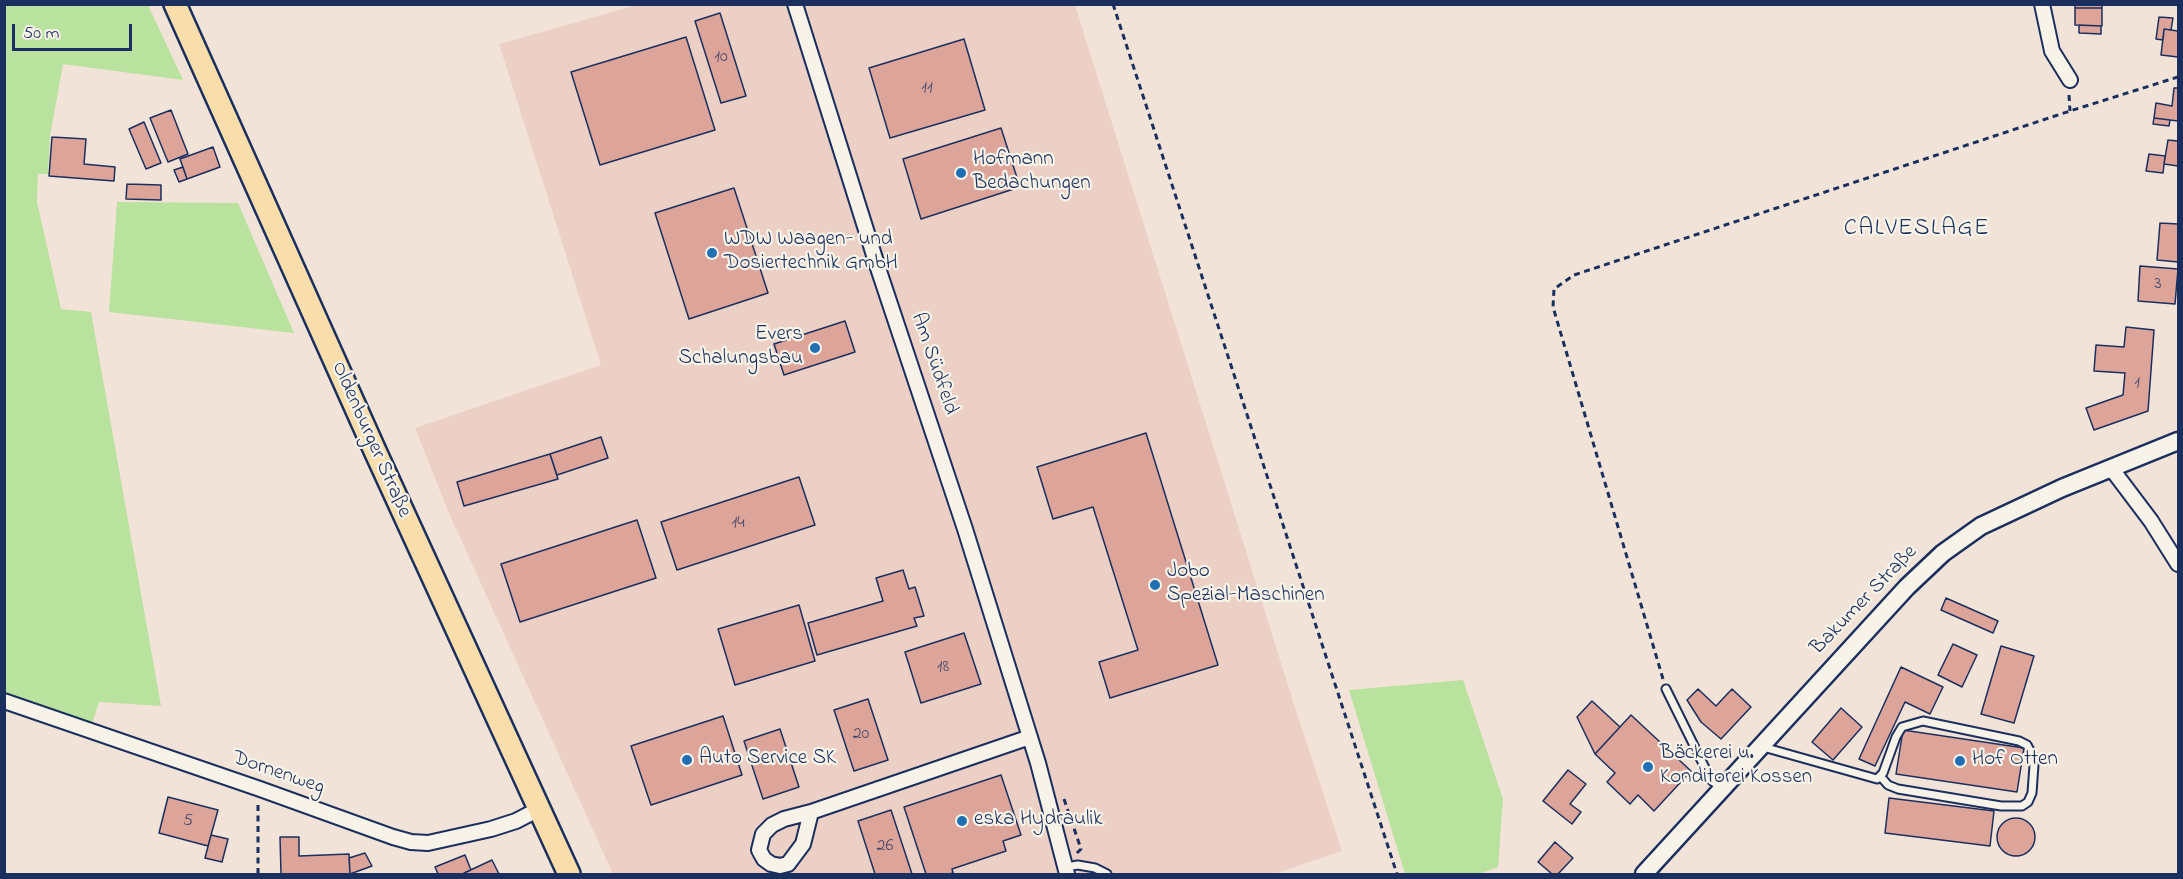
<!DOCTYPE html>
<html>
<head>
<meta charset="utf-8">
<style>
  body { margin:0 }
  #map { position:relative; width:2183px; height:879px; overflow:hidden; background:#f2e3d8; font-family:"Indie Flower",sans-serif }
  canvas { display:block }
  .frame { position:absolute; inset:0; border:6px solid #1b2f5e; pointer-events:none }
  .scale { position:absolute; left:12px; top:24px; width:120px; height:27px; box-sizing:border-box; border:3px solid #1b2f5e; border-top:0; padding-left:8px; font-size:18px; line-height:21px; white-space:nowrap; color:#1b2f5e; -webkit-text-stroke:4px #f7f3e8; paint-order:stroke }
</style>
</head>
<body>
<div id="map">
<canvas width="2183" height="879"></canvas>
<div class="frame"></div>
<div class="scale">50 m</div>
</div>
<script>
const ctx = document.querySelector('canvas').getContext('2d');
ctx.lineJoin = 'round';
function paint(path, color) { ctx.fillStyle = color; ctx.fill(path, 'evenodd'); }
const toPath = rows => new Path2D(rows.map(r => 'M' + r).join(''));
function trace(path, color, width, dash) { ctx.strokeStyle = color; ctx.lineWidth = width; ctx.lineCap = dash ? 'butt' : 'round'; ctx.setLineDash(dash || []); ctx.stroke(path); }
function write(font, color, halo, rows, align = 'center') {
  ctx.font = font + ' "Indie Flower",sans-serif'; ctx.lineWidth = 4.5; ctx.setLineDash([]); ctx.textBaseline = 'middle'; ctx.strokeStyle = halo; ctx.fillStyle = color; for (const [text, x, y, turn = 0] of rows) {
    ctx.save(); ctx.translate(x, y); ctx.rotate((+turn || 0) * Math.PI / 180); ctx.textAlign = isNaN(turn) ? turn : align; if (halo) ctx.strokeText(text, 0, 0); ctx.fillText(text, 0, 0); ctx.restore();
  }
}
paint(toPath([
  [637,5,1075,5,1292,698,1342,851,1274,874,613,874,448,511,415,428,601,365,499,44]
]), '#ecd0c5');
paint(toPath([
  [5,5,148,5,183,80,63,64,50,136,48,174,38,174,37,202,61,309,91,312,161,706,99,702,92,724,5,693],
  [117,202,238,203,294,333,109,312],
  [1463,680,1503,799,1498,867,1479,874,1405,874,1349,690]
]), '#b9e29e');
const building = toPath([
  [2075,4,2102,4,2102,8,2075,8,2075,4],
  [2075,8,2102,8,2102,26,2075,25,2075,8],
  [720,13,746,96,721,103,695,21,720,13],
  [2159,17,2173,18,2171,30,2164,29,2163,40,2156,39,2159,17],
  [2079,25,2101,26,2101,34,2079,33,2079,25],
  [2164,29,2178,31,2178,57,2161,55,2164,29],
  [686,37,715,130,600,165,571,72,686,37],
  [964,39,985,110,890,138,869,68,964,39],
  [2174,88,2178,88,2178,121,2154,118,2156,103,2172,106,2174,88],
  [171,110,188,154,168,162,150,118,171,110],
  [2154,118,2170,120,2169,126,2153,124,2154,118],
  [144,122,161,163,146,169,129,129,144,122],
  [1001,128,1020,187,921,219,903,159,1001,128],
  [52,137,86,139,84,164,115,167,114,181,49,176,52,137],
  [2168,140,2178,141,2178,166,2164,164,2168,140],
  [213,147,220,167,187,179,180,159,213,147],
  [2149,154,2165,156,2163,173,2146,171,2149,154],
  [183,167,187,179,179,182,174,170,183,167],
  [127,184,161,185,161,200,126,199,127,184],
  [734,188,768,293,689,319,655,213,734,188],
  [2160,223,2178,224,2178,262,2157,260,2160,223],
  [2140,266,2178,269,2175,304,2138,301,2140,266],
  [845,321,855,352,784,375,774,344,845,321],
  [2126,327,2154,330,2148,411,2094,430,2086,408,2123,395,2125,373,2094,371,2096,345,2124,347,2126,327],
  [1146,433,1218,665,1110,698,1099,662,1138,650,1093,507,1053,519,1037,467,1146,433],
  [601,437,608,458,557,475,550,454,601,437],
  [550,454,558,479,464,506,457,482,550,454],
  [799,477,815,525,677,570,661,522,799,477],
  [637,520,656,578,520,622,501,564,637,520],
  [903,570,909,589,915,587,924,616,914,618,917,626,817,655,808,623,883,601,876,578,903,570],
  [1946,598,1998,621,1993,633,1941,610,1946,598],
  [799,605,815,661,735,685,718,629,799,605],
  [964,633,981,684,921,703,905,652,964,633],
  [1953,644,1977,655,1962,687,1938,675,1953,644],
  [2001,646,2034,656,2014,723,1981,714,2001,646],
  [1901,667,1943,687,1930,714,1905,702,1875,766,1859,759,1901,667],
  [1698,689,1716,706,1732,689,1751,707,1721,739,1701,722,1687,700,1698,689],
  [868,699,888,760,854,771,834,710,868,699],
  [1592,701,1620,727,1595,754,1577,717,1592,701],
  [1841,708,1862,727,1833,760,1812,742,1841,708],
  [1631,715,1691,771,1654,811,1638,795,1630,804,1607,782,1615,773,1595,754,1631,715],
  [723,716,742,775,651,805,631,746,723,716],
  [780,729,799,787,763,799,744,741,780,729],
  [1903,730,2024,748,2017,792,1896,774,1903,730],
  [1568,770,1586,784,1570,804,1581,812,1572,824,1543,801,1568,770],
  [1001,775,1021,835,1003,841,1006,851,952,869,953,873,949,874,926,874,904,807,1001,775],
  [168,797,218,810,208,846,159,833,168,797],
  [1889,798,1994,811,1990,846,1885,833,1889,798],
  [891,810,912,874,875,874,858,821,891,810],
  '1997 837a19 19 0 1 1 38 0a19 19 0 1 1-38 0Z',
  [211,835,228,839,222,862,205,858,211,835],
  [280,837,299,837,299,856,349,854,350,874,281,874,280,837],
  [1555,842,1573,858,1558,874,1552,874,1538,862,1555,842],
  [365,853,372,866,350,874,349,858,365,853],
  [465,855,471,870,464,873,464,874,438,874,435,867,465,855],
  [492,860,499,874,464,874,464,873,492,860]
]);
paint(building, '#dda49a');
trace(building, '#1b2f5e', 1.5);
const service = toPath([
  [1666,689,1711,780,1721,788],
  [1763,747,1877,779,1883,773,1896,737,1902,727,1923,721,2019,741,2027,745,2032,754,2034,765,2032,793,2028,802,2022,806,2001,806,1898,789,1888,785,1881,777],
  [1065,867,1078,865,1095,868,1107,874]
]);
const minor = toPath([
  [795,4,878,268,965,529,1038,763,1067,874],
  [2042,4,2052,51,2070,80],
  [2111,468,2151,521,2178,564],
  [4,701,260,789,393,837,411,842,428,843,491,829,516,821,539,809],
  [811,812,803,844,788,864,780,866,771,864,764,859,759,850,763,834,772,825,784,819,811,812,1030,737]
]);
const tertiary = toPath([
  [1644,874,1907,587,1943,553,1981,526,2062,488,2178,441]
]);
const primary = toPath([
  [175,4,376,453,569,874]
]);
trace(service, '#1b2f5e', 11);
trace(minor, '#1b2f5e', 18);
trace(tertiary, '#1b2f5e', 21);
trace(primary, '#1b2f5e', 26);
trace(toPath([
  [1113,4,1397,874],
  [2069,95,2070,111],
  [1663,679,1553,307,1554,289,1574,275,2070,111,2178,77],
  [1064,799,1081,849,1076,854],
  [258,874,258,802]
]), '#1b2f5e', 3, [6, 4.5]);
trace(service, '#f7f3e8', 7);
trace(minor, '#f7f3e8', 14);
trace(tertiary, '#f7f3e8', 16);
trace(primary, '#f9ddab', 21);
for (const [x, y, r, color] of [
  [961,173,6,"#1f6fb2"],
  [712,253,6,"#1f6fb2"],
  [815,348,6,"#1f6fb2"],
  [1155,585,6,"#1f6fb2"],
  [687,760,6,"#1f6fb2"],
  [1960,761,6,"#1f6fb2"],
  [1648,767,6,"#1f6fb2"],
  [962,821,6,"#1f6fb2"]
]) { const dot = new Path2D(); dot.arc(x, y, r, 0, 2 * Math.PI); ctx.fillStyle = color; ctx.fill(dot); trace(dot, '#f7f3e8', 2); }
write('18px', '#4c4c6d', null, [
  ["10",721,58],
  ["11",927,89],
  ["3",2158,285],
  ["1",2137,384],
  ["14",738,524],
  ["18",943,668],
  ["20",861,735],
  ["5",188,822],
  ["26",885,847]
]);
write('21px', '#1b2f5e', '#f7f3e8', [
  ["Hofmann",973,161],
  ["Bedachungen",973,185],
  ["WDW Waagen- und",724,241],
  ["Dosiertechnik GmbH",724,265],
  ["Evers",803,336,"right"],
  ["Schalungsbau",803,360,"right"],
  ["Jobo",1167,573],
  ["Spezial-Maschinen",1167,597],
  ["Bäckerei u.",1660,755],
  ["Konditorei Kossen",1660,779],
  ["Auto Service SK",699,760],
  ["Hof Otten",1972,761],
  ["eska Hydraulik",974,821]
], 'left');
write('21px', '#1b2f5e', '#f7f3e8', [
  ["Am Südfeld",933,364,71],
  ["Oldenburger Straße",370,440,66],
  ["Bakumer Straße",1865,601,-46],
  ["Dornenweg",278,774,19]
]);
ctx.letterSpacing = '1.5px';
write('24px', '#1b2f5e', '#f7f3e8', [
  ["CALVESLAGE",1917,230]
]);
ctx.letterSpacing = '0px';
</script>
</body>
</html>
